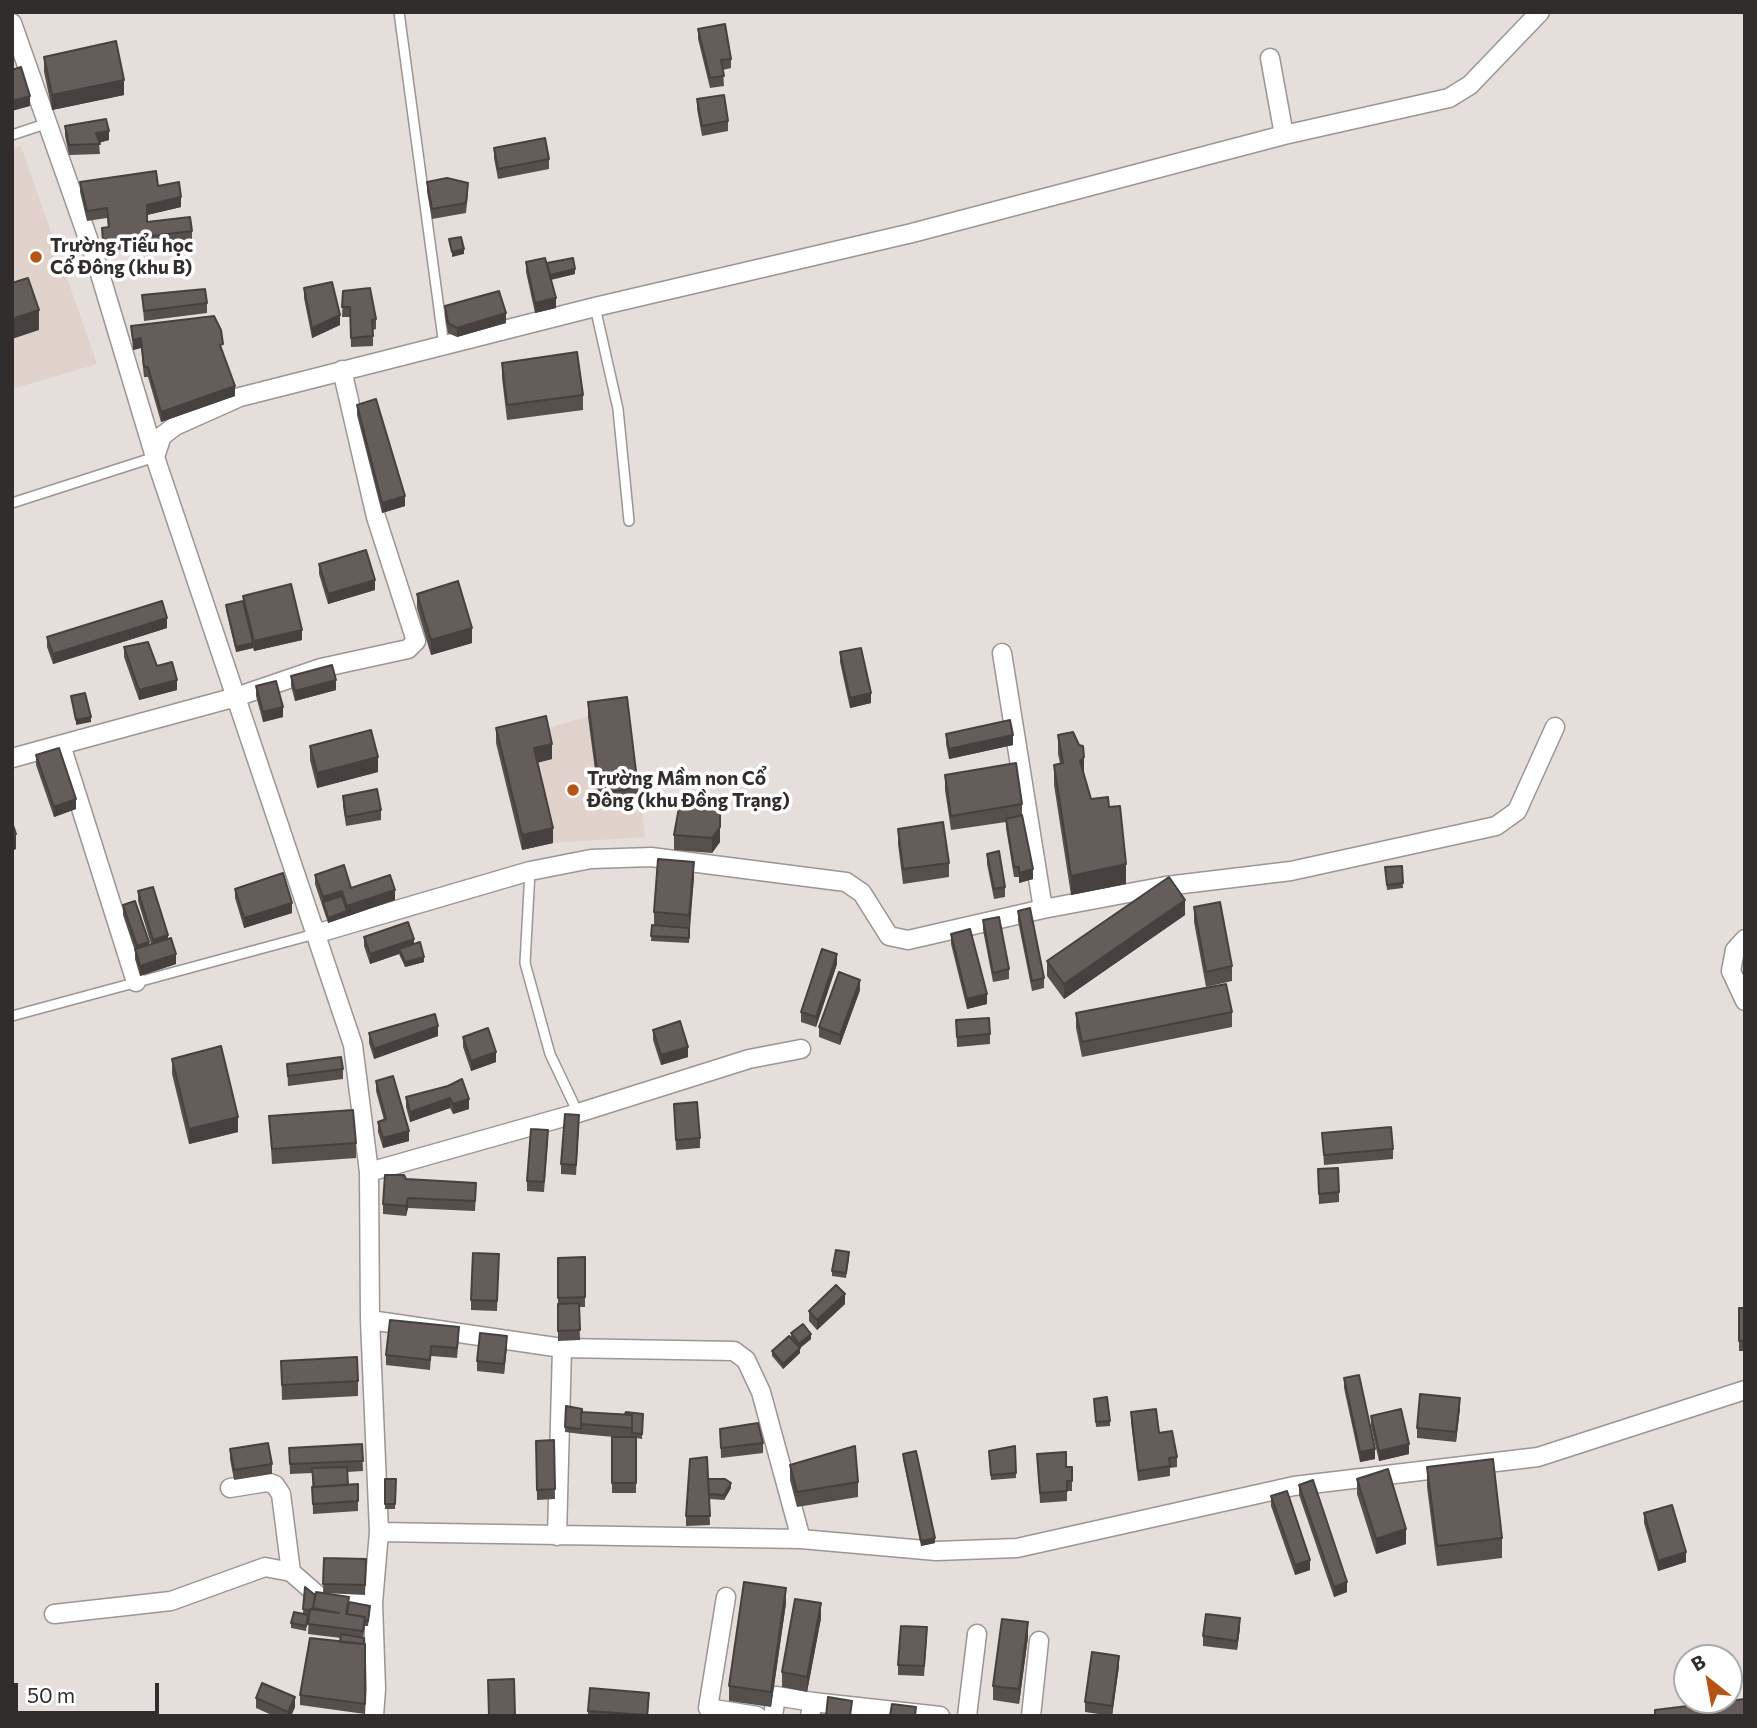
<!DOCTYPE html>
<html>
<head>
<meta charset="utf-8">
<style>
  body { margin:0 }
  #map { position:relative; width:1757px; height:1728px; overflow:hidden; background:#e6dedb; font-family:Commissioner,sans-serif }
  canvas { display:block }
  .frame { position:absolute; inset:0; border:14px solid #302d2c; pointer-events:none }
  .north { position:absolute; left:1673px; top:1644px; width:70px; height:70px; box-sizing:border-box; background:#fff; border:2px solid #acabab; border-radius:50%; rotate:329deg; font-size:19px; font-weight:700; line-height:28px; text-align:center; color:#302d2c }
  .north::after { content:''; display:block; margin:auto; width:24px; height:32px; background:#b55414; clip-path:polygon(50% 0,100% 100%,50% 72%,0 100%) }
  .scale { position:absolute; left:14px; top:1683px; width:145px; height:32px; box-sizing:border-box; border:4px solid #302d2c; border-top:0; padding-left:9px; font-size:21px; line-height:24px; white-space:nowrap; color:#302d2c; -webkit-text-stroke:5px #fff; paint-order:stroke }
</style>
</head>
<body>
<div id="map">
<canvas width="1757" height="1728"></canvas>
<div class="frame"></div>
<div class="north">B</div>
<div class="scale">50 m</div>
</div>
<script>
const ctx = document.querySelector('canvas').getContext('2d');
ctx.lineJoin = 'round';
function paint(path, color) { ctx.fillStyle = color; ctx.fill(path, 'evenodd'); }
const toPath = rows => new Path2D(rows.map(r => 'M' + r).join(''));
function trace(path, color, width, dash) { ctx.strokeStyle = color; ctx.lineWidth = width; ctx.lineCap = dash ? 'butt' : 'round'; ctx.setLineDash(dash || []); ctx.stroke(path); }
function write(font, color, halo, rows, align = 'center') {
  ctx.font = font + ' Commissioner,sans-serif'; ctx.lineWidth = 7; ctx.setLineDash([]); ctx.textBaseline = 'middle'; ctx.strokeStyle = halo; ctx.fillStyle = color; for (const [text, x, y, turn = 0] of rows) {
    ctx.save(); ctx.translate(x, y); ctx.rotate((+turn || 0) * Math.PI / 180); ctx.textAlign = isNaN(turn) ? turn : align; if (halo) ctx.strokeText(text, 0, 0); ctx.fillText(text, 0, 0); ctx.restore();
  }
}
paint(toPath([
  [21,146,97,364,12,389,12,149],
  [628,705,645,837,553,843,522,850,496,743]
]), '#e1d2cb');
const service = toPath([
  [399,12,444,346],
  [12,135,45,124],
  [595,307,618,409,629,521],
  [12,503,155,457],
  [530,871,525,963,550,1054,578,1113],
  [12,1016,315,934]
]);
const minor = toPath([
  [12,23,97,264,155,457,353,1045,369,1172,370,1320,379,1532,373,1603,376,1689,374,1716],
  [1270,58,1284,135],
  [155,457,162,436,175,426,240,397,595,307,912,233,1284,135,1449,98,1470,85,1540,12],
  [1002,653,1043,909],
  [61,745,136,982],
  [12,758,236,697,321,668,408,649,416,641,376,517,342,370],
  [315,934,530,871,591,859,651,857,846,882,862,893,889,936,908,940,1043,909,1166,886,1291,871,1496,826,1517,811,1555,727],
  [1745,939,1735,950,1731,971,1745,1001],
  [369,1172,578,1113,749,1059,801,1049],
  [370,1320,562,1348,734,1351,746,1360,761,1392,801,1539],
  [230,1488,267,1482,275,1485,281,1494,291,1572],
  [379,1532,801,1539,936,1551,1017,1548,1294,1486,1538,1457,1745,1390],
  [557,1536,562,1348],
  [726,1597,708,1708,757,1716],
  [54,1614,171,1601,265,1567,291,1572,322,1599,373,1603],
  [813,1702,940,1716],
  [773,1716,776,1696,813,1702,810,1716],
  [967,1716,977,1634],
  [1031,1716,1039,1641]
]);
trace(service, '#9c9592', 12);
trace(minor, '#9c9592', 21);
trace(service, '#fff', 9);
trace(minor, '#fff', 18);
paint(toPath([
  [698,29,731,59,731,68,723,70,724,86,710,88,698,39],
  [44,57,124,95,52,110,44,72],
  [697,99,728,121,728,131,702,136,697,109],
  [65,126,109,140,99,143,100,154,69,155,65,136],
  [494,148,549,159,549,169,498,179,494,158],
  [80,182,158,186,181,207,147,215,147,222,192,231,192,241,103,252,102,228,108,227,107,218,87,221,80,192],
  [427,182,468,193,466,213,432,219,427,192],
  [526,262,547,263,575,274,551,280,556,308,535,313,526,272],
  [304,288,340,325,312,338,304,298],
  [343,291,376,319,376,329,373,330,373,346,351,347,350,317,342,317],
  [142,295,207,303,207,313,144,321],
  [445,306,506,323,457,337,448,333,445,316],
  [131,326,235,396,161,422,148,377,144,377,141,348,133,350],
  [502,363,583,395,583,410,507,420,502,378],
  [357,405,405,506,382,513,357,415],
  [319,564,375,590,328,604,319,574],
  [417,594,472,643,431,655,417,608],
  [243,596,302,640,254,651,253,648,236,652,226,610,226,605,243,601],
  [167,628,53,664,47,647,47,637],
  [124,647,177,690,139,700,124,657],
  [840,652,871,703,850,708,840,662],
  [291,676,336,690,295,701,291,686],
  [256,686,283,717,263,722,256,696],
  [588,702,638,788,638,803,600,808,588,717],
  [496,728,552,759,537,763,553,843,522,850,496,743],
  [946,734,1013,745,949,759,946,744],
  [1058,735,1084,774,1091,799,1126,884,1071,895,1054,785,1054,765,1060,763,1058,754],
  [310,746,378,772,317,788,310,760],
  [36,755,76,809,54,817,36,765],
  [945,775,1022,804,1022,816,1033,879,1019,883,1019,877,1014,877,1006,828,1006,822,951,830,945,790],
  [682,791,720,842,712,853,674,850,674,835],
  [343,796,381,810,381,820,346,826,343,806],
  [898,829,949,863,949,877,903,884,898,844],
  [987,854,1005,887,1005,897,994,899,987,864],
  [1402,866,1403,888,1387,890,1385,867],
  [315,875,351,888,395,900,328,923,315,884],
  [694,877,689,943,651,941,652,925,654,925,654,912],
  [235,889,292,913,244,928,235,898],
  [138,891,168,938,176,964,140,976,135,959,135,951,123,915,123,905,149,945,151,944,138,901],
  [1194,907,1232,966,1232,981,1206,987,1194,922],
  [1018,911,1044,978,1044,988,1032,991,1018,921],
  [1185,915,1064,999,1047,976,1047,961],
  [983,920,1009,969,1009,979,993,982,983,930],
  [951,934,987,1004,967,1009,951,944],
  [364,937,414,944,424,962,405,967,399,954,370,964,364,946],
  [837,964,816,1027,801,1022,801,1012],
  [860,990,840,1045,819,1037,819,1027],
  [1232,1012,1232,1027,1082,1057,1076,1028,1076,1013],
  [956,1020,990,1034,990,1044,957,1047],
  [653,1030,688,1057,661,1065,653,1040],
  [369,1033,438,1036,374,1059,369,1043],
  [463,1037,496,1062,471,1071,463,1047],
  [172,1059,238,1132,189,1144,172,1074],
  [287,1064,343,1069,343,1079,288,1086],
  [376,1081,409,1141,383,1148,378,1132,378,1122,384,1120,376,1091],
  [448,1086,469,1109,453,1114,450,1108,410,1122,406,1107,406,1097],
  [674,1104,700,1138,700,1148,676,1150],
  [269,1116,356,1143,356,1158,272,1164],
  [579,1125,576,1175,561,1174,561,1164],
  [1322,1133,1393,1149,1393,1159,1324,1165],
  [548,1140,544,1192,527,1191,527,1181],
  [1318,1169,1339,1192,1339,1202,1319,1204],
  [406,1179,476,1193,475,1211,408,1208,406,1216,383,1214,383,1204],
  [499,1254,497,1311,471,1310,471,1300],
  [585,1257,585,1307,579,1307,580,1340,558,1341,558,1258],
  [849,1257,846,1278,832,1276,832,1271],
  [845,1304,817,1330,809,1321,809,1311],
  [1739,1308,1745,1308,1745,1351,1739,1351],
  [791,1333,811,1339,800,1348,800,1353,783,1369,772,1356,772,1351,791,1338],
  [459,1337,457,1358,431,1356,430,1370,386,1365,386,1355],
  [507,1346,504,1374,477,1371,477,1361],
  [281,1361,358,1381,358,1396,282,1400],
  [1344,1378,1375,1459,1360,1462,1344,1388],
  [1094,1399,1110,1421,1110,1426,1096,1427],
  [566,1406,582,1412,625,1414,643,1414,642,1439,636,1438,636,1493,612,1493,612,1437,614,1437,581,1434,565,1432],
  [1460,1408,1456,1442,1417,1438,1417,1428],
  [1131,1412,1159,1433,1177,1457,1177,1467,1170,1468,1170,1476,1138,1481,1131,1422],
  [1371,1416,1409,1454,1379,1461,1371,1426],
  [720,1429,763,1443,763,1453,721,1458],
  [554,1440,555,1499,537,1500,536,1441],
  [362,1444,363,1471,347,1472,348,1485,358,1484,358,1511,313,1514,312,1473,290,1474,289,1448],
  [1015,1446,1016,1478,991,1480,989,1456],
  [230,1449,272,1464,272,1474,234,1480,230,1459],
  [903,1454,935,1543,921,1546,903,1459],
  [1037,1454,1072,1481,1072,1491,1067,1491,1067,1501,1040,1503],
  [790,1465,858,1482,858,1497,797,1507,790,1480],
  [1427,1467,1502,1538,1502,1558,1437,1566,1427,1487],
  [385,1479,396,1479,395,1509,385,1509],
  [708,1479,731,1488,724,1500,709,1499,710,1525,686,1526,686,1516],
  [1357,1479,1406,1544,1376,1554,1357,1494],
  [1299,1485,1347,1592,1334,1597,1299,1495],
  [1271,1496,1310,1570,1295,1575,1271,1506],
  [1644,1513,1686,1562,1658,1571,1644,1523],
  [324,1558,366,1559,365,1595,323,1593,370,1610,368,1626,365,1626,363,1638,365,1644,365,1714,300,1705,300,1695,340,1642,341,1638,308,1634,309,1615,308,1615,306,1631,291,1628,291,1623,303,1613,305,1587,315,1595,323,1593],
  [786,1603,771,1707,729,1701,729,1686],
  [821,1618,807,1692,782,1687,782,1672],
  [1240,1628,1237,1650,1203,1646,1203,1636],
  [927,1637,924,1676,898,1675,898,1665],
  [1028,1637,1019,1704,993,1700,993,1686],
  [1119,1666,1112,1716,1085,1712,1085,1702],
  [256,1698,295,1707,291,1716,274,1716,256,1708],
  [649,1703,648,1716,588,1716,588,1711]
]), '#56504d');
paint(toPath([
  [124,80,124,95,52,110,52,95],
  [30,96,30,106,12,111,12,101],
  [109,131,109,140,96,143,96,133],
  [181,197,181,207,147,215,147,205],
  [464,249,464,254,452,257,452,252],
  [575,269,575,274,548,280,548,275],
  [556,298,556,308,535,313,535,303],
  [39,310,39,330,12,339,12,319],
  [506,313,506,323,457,337,457,328],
  [340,315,340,325,312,338,312,328],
  [141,338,141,348,133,350,133,340],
  [235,386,235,396,161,422,161,412],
  [405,496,405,506,382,513,382,503],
  [375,580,375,590,328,604,328,594],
  [167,618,167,628,53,664,53,654],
  [472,628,472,643,431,655,431,640],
  [302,630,302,640,254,651,254,641],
  [253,643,253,648,236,652,236,647],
  [177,680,177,690,139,700,139,690],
  [336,680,336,690,295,701,295,691],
  [871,693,871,703,850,708,850,698],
  [283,707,283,717,263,722,263,712],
  [91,717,91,722,76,725,76,720],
  [1013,735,1013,745,949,759,949,749],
  [552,744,552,759,534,763,534,748],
  [378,757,378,772,317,788,317,773],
  [1084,757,1084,777,1080,761],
  [76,799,76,809,54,817,54,807],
  [720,800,720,842,712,853,712,838],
  [553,828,553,843,522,850,522,835],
  [16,834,16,849,12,851,12,836],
  [694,862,694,877,689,930,689,915],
  [1126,864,1126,884,1071,895,1071,876],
  [1033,869,1033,879,1019,883,1019,873],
  [395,890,395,900,328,923,328,918,347,911,347,906],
  [342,891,342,901,323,902,323,897],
  [1185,900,1185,915,1064,999,1064,984],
  [292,903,292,913,244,928,244,918],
  [168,935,168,945,153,950,153,940],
  [414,939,414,949,399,949,399,954,370,964,370,954],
  [149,942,149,952,137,956,137,946],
  [176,954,176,964,140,976,140,966],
  [837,954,837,964,816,1027,816,1017],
  [424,957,424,962,405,967,405,962],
  [860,980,860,990,840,1045,840,1035],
  [987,994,987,1004,967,1009,967,999],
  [438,1026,438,1036,374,1059,374,1049],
  [688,1047,688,1057,661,1065,661,1055],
  [496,1052,496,1062,471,1071,471,1061],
  [450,1098,450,1108,410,1122,410,1112],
  [469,1099,469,1109,453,1114,453,1104],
  [238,1117,238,1132,189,1144,189,1129],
  [409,1131,409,1141,383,1148,383,1138],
  [408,1198,408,1208,406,1216,406,1206],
  [845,1294,845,1304,817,1330,817,1320],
  [811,1334,811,1339,799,1349,799,1344],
  [507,1336,507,1346,504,1374,504,1364],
  [800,1348,800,1353,783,1369,783,1364],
  [1460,1398,1460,1408,1456,1442,1456,1432],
  [1409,1444,1409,1454,1379,1461,1379,1451],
  [1375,1449,1375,1459,1360,1462,1360,1452],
  [731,1483,731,1488,724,1500,724,1495],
  [1406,1529,1406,1544,1376,1554,1376,1539],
  [935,1538,935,1543,921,1546,921,1541],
  [1686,1552,1686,1562,1658,1571,1658,1561],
  [1310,1560,1310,1570,1295,1575,1295,1565],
  [1347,1582,1347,1592,1334,1597,1334,1587],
  [786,1588,786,1603,771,1707,771,1692],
  [821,1603,821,1618,807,1692,807,1677],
  [1240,1618,1240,1628,1237,1650,1237,1641],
  [1028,1622,1028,1637,1019,1704,1019,1689],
  [1119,1656,1119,1666,1112,1716,1112,1706],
  [295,1697,295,1707,291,1716,288,1716,288,1712]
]), '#46413f');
const building = toPath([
  [725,24,731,59,721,60,724,76,710,78,698,29,725,24],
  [116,41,124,80,52,95,44,57,116,41],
  [21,67,30,96,12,101,12,70,21,67],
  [724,95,728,121,702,126,697,99,724,95],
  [106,119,109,131,96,133,100,144,69,145,65,126,106,119],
  [545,138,549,159,498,169,494,148,545,138],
  [156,171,158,186,179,182,181,197,147,205,147,222,190,217,192,231,103,242,102,228,109,227,107,208,87,211,80,182,156,171],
  [447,178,468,183,466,203,432,209,427,182,447,178],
  [461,237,464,249,452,252,449,239,461,237],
  [545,258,556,298,535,303,526,262,545,258],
  [573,258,575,269,550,275,547,263,573,258],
  [28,278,39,310,12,319,12,283,28,278],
  [332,282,340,315,312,328,304,288,332,282],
  [370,288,376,319,372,320,373,336,351,338,350,307,342,307,343,291,370,288],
  [205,289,207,303,144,311,142,295,205,289],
  [499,291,506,313,457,328,448,323,445,306,499,291],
  [214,316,221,330,223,344,220,345,235,386,161,412,148,367,144,367,141,338,133,340,131,326,214,316],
  [577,352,583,395,507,405,502,363,577,352],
  [376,399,405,496,382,503,357,405,376,399],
  [366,550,375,580,328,594,319,564,366,550],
  [458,581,472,628,431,640,417,594,458,581],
  [291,584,302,630,254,641,243,596,291,584],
  [162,601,167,618,53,654,47,637,162,601],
  [243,601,253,643,236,647,226,605,243,601],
  [148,642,157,666,172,662,177,680,139,690,124,647,148,642],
  [861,648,871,693,850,698,840,652,861,648],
  [332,665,336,680,295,691,291,676,332,665],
  [276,681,283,707,263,712,256,686,276,681],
  [85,693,91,717,76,720,71,696,85,693],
  [627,697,638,788,600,793,588,702,627,697],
  [546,716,552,744,534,748,553,828,522,835,496,728,546,716],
  [1010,720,1013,735,949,749,946,734,1010,720],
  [371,730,378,757,317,773,310,746,371,730],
  [1073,732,1079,745,1083,746,1084,757,1080,761,1091,799,1108,797,1109,807,1120,806,1126,864,1071,876,1054,765,1063,763,1058,735,1073,732],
  [59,748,76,799,54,807,36,755,59,748],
  [1016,763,1022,804,951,816,945,775,1016,763],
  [377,789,381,810,346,817,343,796,377,789],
  [682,791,720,800,720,827,712,838,674,835,682,791],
  [1022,815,1033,869,1019,873,1019,867,1014,867,1006,819,1022,815],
  [12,822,16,834,12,836,12,822],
  [943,822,949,863,903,869,898,829,943,822],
  [999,851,1005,887,994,889,987,854,999,851],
  [658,859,694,862,689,915,654,912,658,859],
  [344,865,351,888,390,875,395,890,347,906,342,891,323,897,315,875,344,865],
  [1402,866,1403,883,1387,885,1385,867,1402,866],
  [283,873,292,903,244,918,235,889,283,873],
  [1169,877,1185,900,1064,984,1047,961,1169,877],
  [153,887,168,935,153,940,138,891,153,887],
  [342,896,347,911,328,918,323,902,342,896],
  [135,901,149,942,137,946,123,905,135,901],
  [1220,902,1232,966,1206,972,1194,907,1220,902],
  [1030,908,1044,978,1032,981,1018,911,1030,908],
  [999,917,1009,969,993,973,983,920,999,917],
  [408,922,414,939,370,954,364,937,408,922],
  [652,925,689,928,689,938,651,936,652,925],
  [970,929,987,994,967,999,951,934,970,929],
  [171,938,176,954,140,966,135,949,171,938],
  [420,942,424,957,405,962,399,949,420,942],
  [822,949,837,954,816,1017,801,1012,822,949],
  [839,972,860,980,840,1035,819,1027,839,972],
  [1226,984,1232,1012,1082,1042,1076,1013,1226,984],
  [435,1014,438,1026,374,1049,369,1033,435,1014],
  [989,1018,990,1034,957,1037,956,1020,989,1018],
  [680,1021,688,1047,661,1055,653,1030,680,1021],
  [488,1028,496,1052,471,1061,463,1037,488,1028],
  [221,1046,238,1117,189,1129,172,1059,221,1046],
  [341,1057,343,1069,288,1076,287,1064,341,1057],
  [393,1076,409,1131,383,1138,378,1122,386,1119,376,1081,393,1076],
  [462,1079,469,1099,453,1104,450,1098,410,1112,406,1097,448,1086,462,1079],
  [697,1102,700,1138,676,1140,674,1104,697,1102],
  [353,1110,356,1143,272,1149,269,1116,353,1110],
  [565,1114,579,1115,576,1165,561,1164,565,1114],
  [1391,1127,1393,1149,1324,1155,1322,1133,1391,1127],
  [531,1129,548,1130,544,1182,527,1181,531,1129],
  [1338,1168,1339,1192,1319,1194,1318,1169,1338,1168],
  [385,1175,404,1175,406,1179,476,1183,475,1201,408,1198,406,1206,383,1204,385,1175],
  [836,1250,849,1252,846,1273,832,1271,836,1250],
  [473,1253,499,1254,497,1301,471,1300,473,1253],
  [585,1257,585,1297,558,1298,558,1258,585,1257],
  [836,1285,845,1294,817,1320,809,1311,836,1285],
  [579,1303,580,1330,558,1331,558,1304,579,1303],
  [1739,1308,1745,1308,1745,1341,1739,1341,1739,1308],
  [390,1320,459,1327,457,1348,431,1346,430,1360,386,1355,390,1320],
  [803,1324,811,1334,799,1344,791,1333,803,1324],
  [480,1333,507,1336,504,1364,477,1361,480,1333],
  [789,1336,800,1348,783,1364,772,1351,789,1336],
  [357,1357,358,1381,282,1385,281,1361,357,1357],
  [1359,1375,1375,1449,1360,1452,1344,1378,1359,1375],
  [1420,1394,1460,1398,1456,1432,1417,1428,1420,1394],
  [1107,1397,1110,1421,1096,1422,1094,1399,1107,1397],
  [566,1406,582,1409,582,1412,581,1412,581,1429,565,1427,566,1406],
  [1156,1409,1159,1433,1172,1431,1177,1457,1169,1458,1170,1466,1138,1471,1131,1412,1156,1409],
  [1401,1409,1409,1444,1379,1451,1371,1416,1401,1409],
  [581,1412,632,1415,632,1428,581,1424,581,1412],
  [626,1412,643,1414,642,1434,632,1433,632,1415,625,1414,626,1412],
  [758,1423,763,1443,721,1448,720,1429,758,1423],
  [612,1437,636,1437,636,1483,612,1483,612,1437],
  [554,1440,555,1489,537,1490,536,1441,554,1440],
  [268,1443,272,1464,234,1470,230,1449,268,1443],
  [362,1444,363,1461,290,1464,289,1448,362,1444],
  [855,1446,858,1482,797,1492,790,1465,855,1446],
  [1015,1446,1016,1473,991,1475,989,1451,1015,1446],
  [916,1451,935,1538,921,1541,903,1454,916,1451],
  [1066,1452,1066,1467,1072,1467,1072,1481,1067,1481,1067,1491,1040,1493,1037,1454,1066,1452],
  [707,1457,710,1516,686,1516,690,1459,707,1457],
  [1493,1459,1502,1538,1437,1546,1427,1467,1493,1459],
  [347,1467,348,1485,314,1487,312,1468,347,1467],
  [1388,1469,1406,1529,1376,1539,1357,1479,1388,1469],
  [385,1479,396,1479,395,1504,385,1504,385,1479],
  [708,1479,725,1479,731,1483,724,1495,709,1494,708,1479],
  [1313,1480,1347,1582,1334,1587,1299,1485,1313,1480],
  [358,1484,358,1501,313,1504,312,1487,358,1484],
  [1287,1491,1310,1560,1295,1565,1271,1496,1287,1491],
  [1672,1505,1686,1552,1658,1561,1644,1513,1672,1505],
  [324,1558,366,1559,365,1585,323,1584,324,1558],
  [744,1582,786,1588,771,1692,729,1686,744,1582],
  [305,1587,315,1595,313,1609,310,1609,310,1611,303,1609,305,1587],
  [316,1592,349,1597,346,1614,365,1617,363,1631,308,1624,310,1609,339,1613,313,1608,316,1592],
  [795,1599,821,1603,807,1677,782,1672,795,1599],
  [349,1602,370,1606,368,1621,365,1621,365,1617,347,1614,349,1602],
  [294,1612,308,1615,306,1626,291,1623,294,1612],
  [1206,1614,1240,1618,1237,1641,1203,1636,1206,1614],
  [1002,1619,1028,1622,1019,1689,993,1686,1002,1619],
  [901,1626,927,1627,924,1666,898,1665,901,1626],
  [341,1634,364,1638,364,1644,340,1642,341,1634],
  [310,1638,365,1644,365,1704,300,1695,310,1638],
  [1092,1652,1119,1656,1112,1706,1085,1702,1092,1652],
  [514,1679,515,1715,489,1716,488,1680,514,1679],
  [262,1683,295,1697,288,1712,256,1698,262,1683],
  [590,1688,649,1693,647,1715,588,1711,590,1688],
  [828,1697,852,1701,850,1716,826,1716,828,1697],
  [1745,1699,1745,1716,1655,1716,1655,1710,1745,1699],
  [892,1704,916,1707,915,1716,890,1716,892,1704]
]);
paint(building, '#645d5a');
trace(building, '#46413f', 2);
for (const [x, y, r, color] of [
  [36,257,7,"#b55414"],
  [573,790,7,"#b55414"]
]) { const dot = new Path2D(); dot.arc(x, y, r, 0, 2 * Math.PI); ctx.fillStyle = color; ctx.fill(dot); trace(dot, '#fff', 2.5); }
write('bold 19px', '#302d2c', '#fff', [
  ["Trường Tiểu học",50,246],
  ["Cổ Đông (khu B)",50,268],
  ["Trường Mầm non Cổ",587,779],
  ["Đông (khu Đồng Trạng)",587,801]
], 'left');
</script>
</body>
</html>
